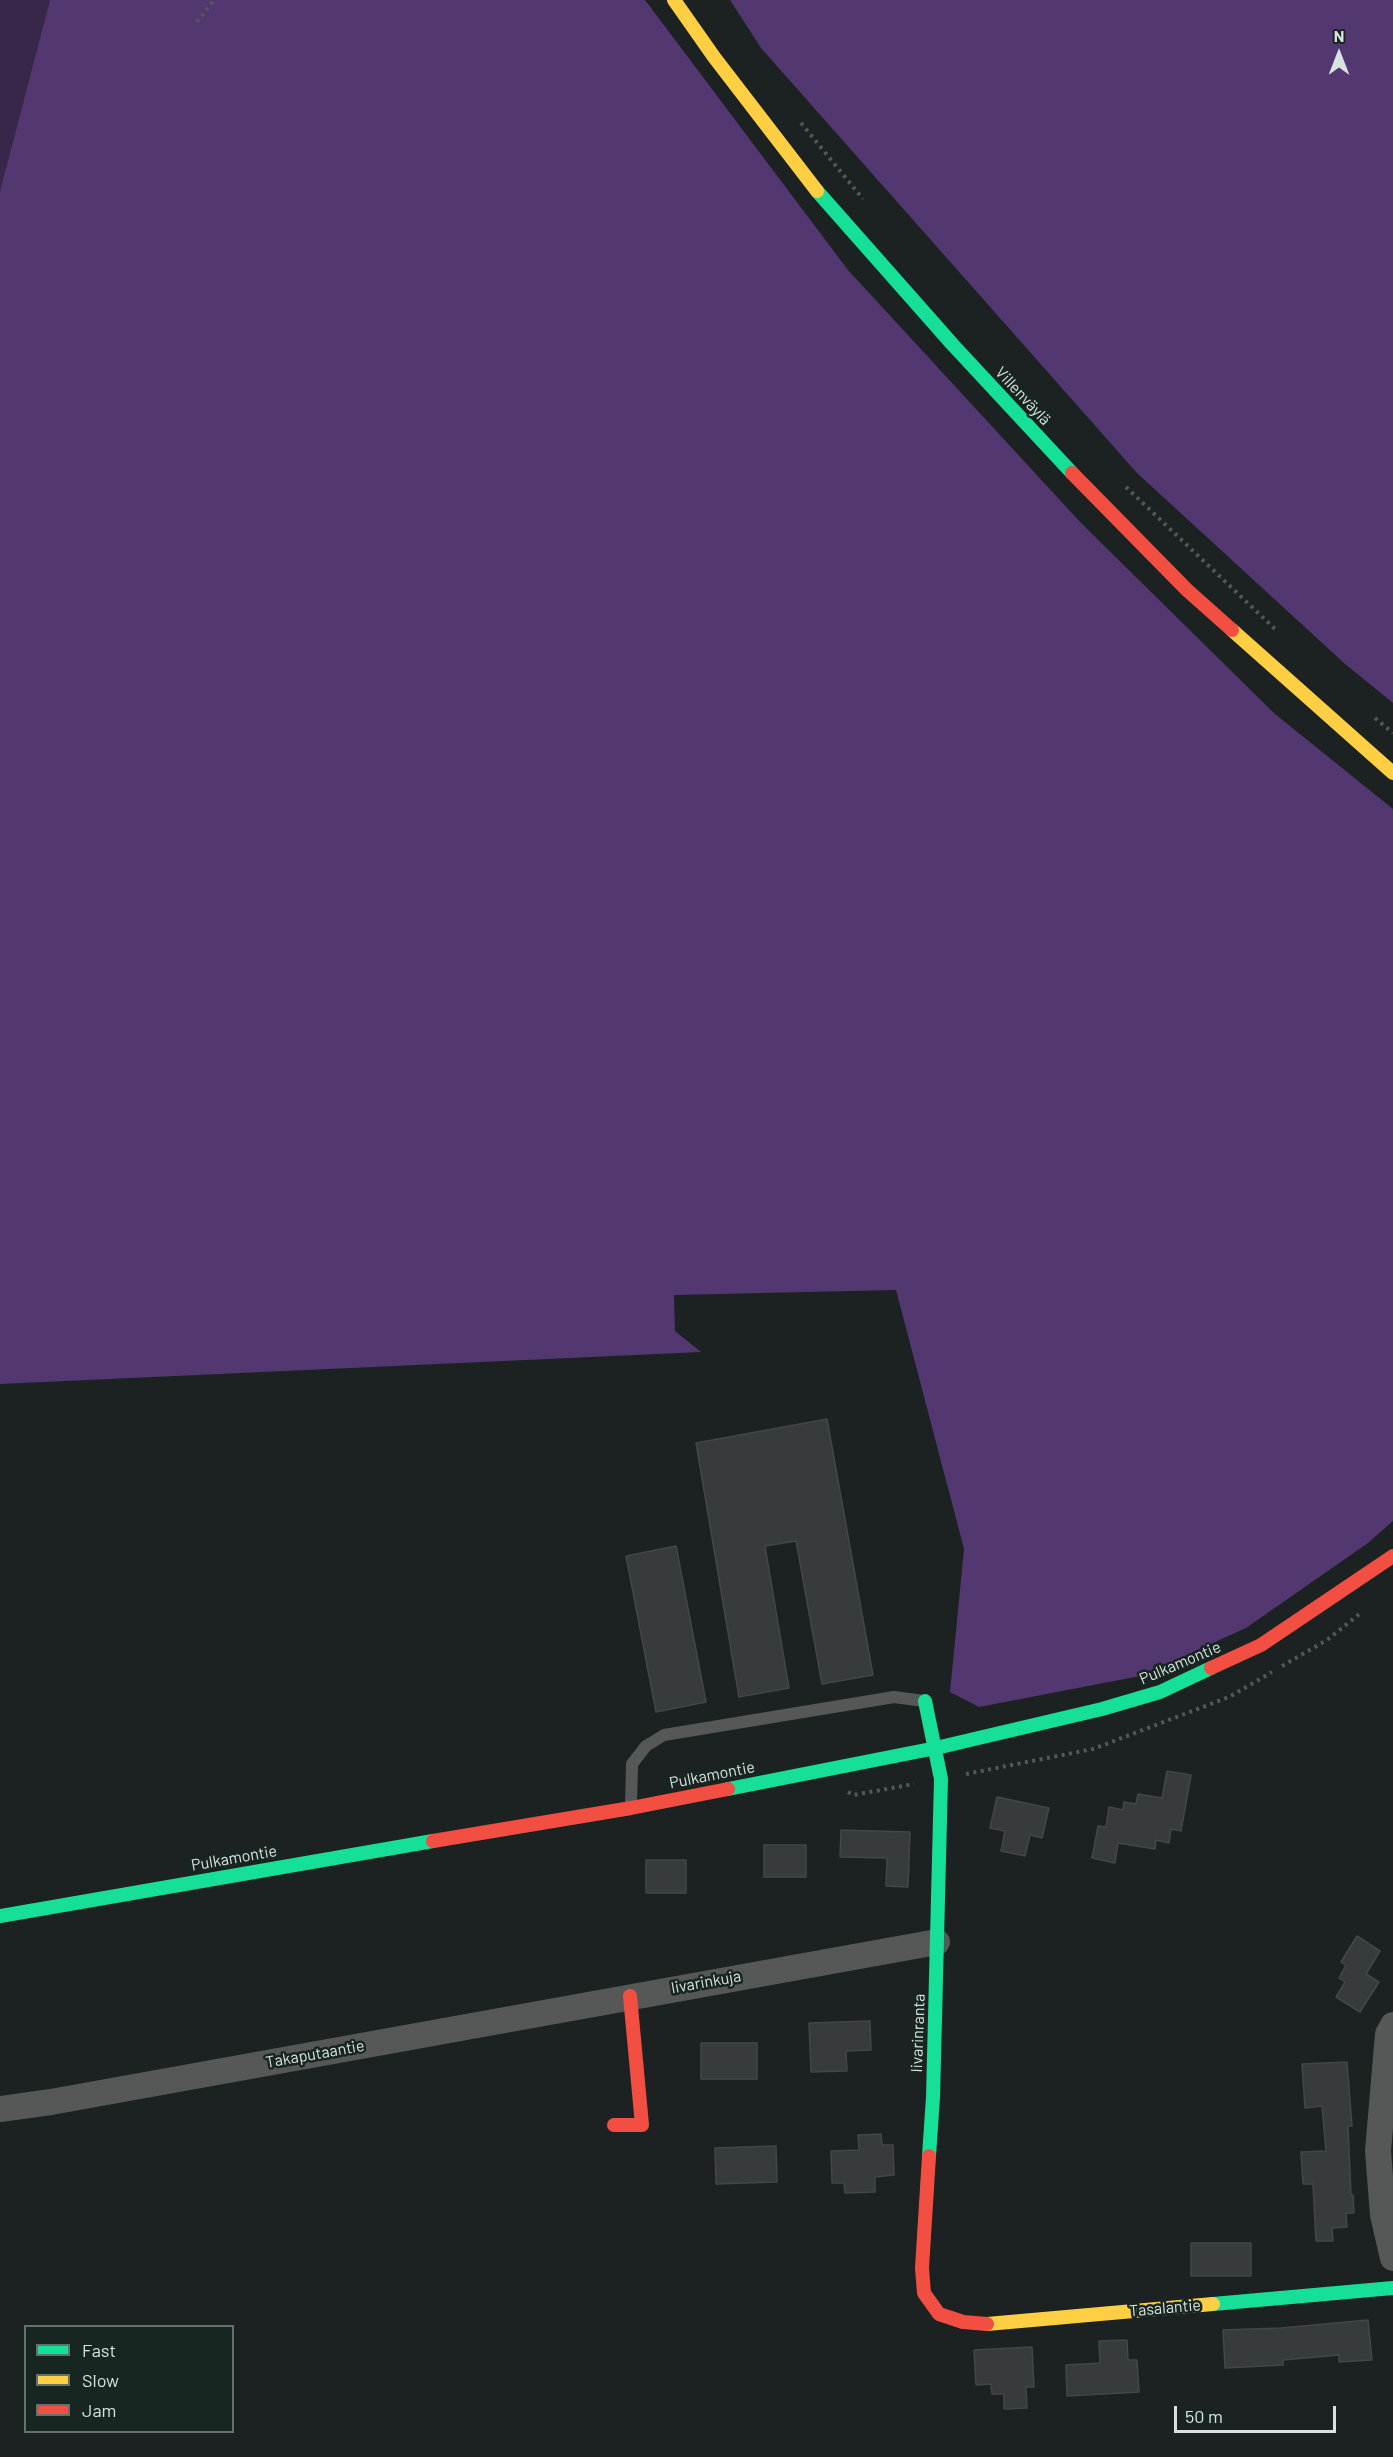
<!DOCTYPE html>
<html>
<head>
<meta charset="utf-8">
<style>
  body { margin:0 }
  #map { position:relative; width:1393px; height:2457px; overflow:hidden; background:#1c2221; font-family:Barlow,sans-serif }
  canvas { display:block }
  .legend { position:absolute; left:24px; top:2325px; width:210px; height:108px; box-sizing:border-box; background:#182622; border:2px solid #65716e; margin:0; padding:8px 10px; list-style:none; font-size:18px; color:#d9e2e0 }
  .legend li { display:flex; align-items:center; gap:12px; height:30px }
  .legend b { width:30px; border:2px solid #65716e }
  .north { position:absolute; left:1309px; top:24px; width:60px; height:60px; -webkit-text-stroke:4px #182622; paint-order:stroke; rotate:0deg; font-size:16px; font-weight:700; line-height:24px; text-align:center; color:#d9e2e0 }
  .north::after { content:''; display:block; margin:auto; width:21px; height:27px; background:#d9e2e0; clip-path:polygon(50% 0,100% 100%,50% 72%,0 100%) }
  .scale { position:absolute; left:1174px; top:2406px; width:162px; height:27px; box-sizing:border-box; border:3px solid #d9e2e0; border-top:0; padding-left:8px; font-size:18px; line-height:21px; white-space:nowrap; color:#d9e2e0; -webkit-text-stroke:4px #182622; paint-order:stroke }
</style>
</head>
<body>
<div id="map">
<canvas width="1393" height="2457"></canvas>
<ul class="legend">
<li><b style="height:8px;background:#16e098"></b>Fast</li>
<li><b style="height:8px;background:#ffcf43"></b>Slow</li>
<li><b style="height:8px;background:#f24e42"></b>Jam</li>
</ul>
<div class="north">N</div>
<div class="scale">50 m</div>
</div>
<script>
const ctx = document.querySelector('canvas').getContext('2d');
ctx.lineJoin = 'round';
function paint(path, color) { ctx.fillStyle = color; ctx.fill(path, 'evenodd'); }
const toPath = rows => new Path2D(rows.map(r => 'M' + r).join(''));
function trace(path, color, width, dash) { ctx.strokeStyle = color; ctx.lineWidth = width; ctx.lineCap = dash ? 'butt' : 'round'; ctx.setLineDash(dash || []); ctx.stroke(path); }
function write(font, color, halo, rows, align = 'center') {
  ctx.font = font + ' Barlow,sans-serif'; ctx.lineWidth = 5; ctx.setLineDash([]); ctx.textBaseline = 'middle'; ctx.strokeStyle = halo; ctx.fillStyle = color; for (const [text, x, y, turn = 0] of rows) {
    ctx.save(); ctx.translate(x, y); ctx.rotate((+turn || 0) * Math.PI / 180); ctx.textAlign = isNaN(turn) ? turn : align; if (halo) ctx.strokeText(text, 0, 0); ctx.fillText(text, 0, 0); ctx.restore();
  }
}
paint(toPath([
  [0,0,50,0,0,191]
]), '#38264b');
paint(toPath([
  [50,0,645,0,848,270,1081,523,1275,714,1393,809,1393,1521,1368,1543,1246,1628,1140,1676,979,1707,950,1692,964,1549,896,1290,674,1295,675,1331,701,1352,0,1384,0,191],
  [730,0,1393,0,1393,703,1344,663,1137,473,761,48]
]), '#533771');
const building = toPath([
  [827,1419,873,1675,822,1684,796,1541,765,1546,789,1688,739,1697,696,1443,827,1419],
  [676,1546,706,1702,656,1712,626,1556,676,1546],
  [1167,1771,1191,1775,1181,1831,1171,1829,1169,1843,1156,1840,1155,1849,1118,1843,1115,1863,1092,1858,1098,1826,1106,1827,1109,1807,1123,1810,1124,1802,1136,1804,1138,1794,1162,1798,1167,1771],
  [997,1797,1049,1808,1042,1838,1030,1835,1025,1856,1001,1851,1005,1831,990,1828,997,1797],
  [841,1830,910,1832,908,1887,886,1886,887,1858,840,1857,841,1830],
  [764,1845,806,1845,806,1877,764,1877,764,1845],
  [646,1860,686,1860,686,1893,646,1893,646,1860],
  [1357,1936,1380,1951,1366,1974,1379,1982,1360,2012,1336,1997,1345,1982,1339,1978,1346,1965,1341,1962,1357,1936],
  [870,2021,871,2050,846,2051,847,2071,811,2072,809,2023,870,2021],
  [701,2043,757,2043,757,2079,701,2079,701,2043],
  [1347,2062,1352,2126,1348,2126,1351,2195,1353,2195,1354,2213,1346,2213,1347,2227,1332,2228,1333,2241,1316,2241,1313,2184,1303,2184,1301,2152,1326,2151,1322,2106,1305,2108,1302,2064,1347,2062],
  [881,2134,882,2145,893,2145,894,2175,875,2177,875,2192,845,2193,844,2183,832,2183,831,2151,859,2150,858,2135,881,2134],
  [776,2146,777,2182,716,2184,715,2148,776,2146],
  [1191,2243,1251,2243,1251,2276,1191,2276,1191,2243],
  [1368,2320,1372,2360,1339,2362,1339,2355,1283,2360,1283,2365,1225,2368,1223,2330,1281,2328,1368,2320],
  [1127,2340,1128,2360,1137,2360,1139,2392,1067,2396,1066,2365,1100,2363,1099,2341,1127,2340],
  [1032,2347,1034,2387,1026,2387,1027,2408,1004,2409,1004,2394,992,2394,991,2384,976,2385,974,2350,1032,2347]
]);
paint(building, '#373b3b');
trace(building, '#424846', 1.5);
trace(toPath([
  [197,22,214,0],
  [801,123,863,199],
  [1126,487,1275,629],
  [1375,718,1393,733],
  [1282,1666,1327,1640,1362,1612],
  [966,1774,1093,1749,1229,1697,1272,1672],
  [848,1792,853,1795,914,1784]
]), '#545857', 4, [3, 4.5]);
trace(toPath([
  [631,1805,632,1764,646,1746,664,1735,894,1697,924,1701]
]), '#555857', 12);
trace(toPath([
  [1393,2025,1388,2034,1378,2151,1383,2215,1393,2258],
  [0,2109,51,2102,937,1942]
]), '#555857', 26);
trace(toPath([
  [817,191,953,345,1072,473],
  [925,1701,941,1779,933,2097,929,2156],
  [728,1789,936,1748,1102,1709,1160,1692,1211,1668],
  [0,1916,433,1841],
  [1213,2304,1393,2288]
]), '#16e098', 14);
trace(toPath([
  [674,0,714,57,817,191],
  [1232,630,1393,773],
  [987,2324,1213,2304]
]), '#ffcf43', 14);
trace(toPath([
  [1072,473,1187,590,1232,630],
  [1211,1668,1261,1645,1393,1556],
  [433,1841,631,1808,728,1789],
  [614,2125,642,2125,630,1996],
  [929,2156,922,2268,924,2293,939,2314,963,2322,987,2324]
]), '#f24e42', 14);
write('16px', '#d9e2e0', '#182622', [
  ["Villenväylä",1023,396,47],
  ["Pulkamontie",1180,1663,-23],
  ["Pulkamontie",712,1775,-11],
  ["Pulkamontie",234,1858,-10],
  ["Iivarinkuja",706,1982,-10],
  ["Iivarinranta",918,2033,-88],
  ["Takaputaantie",315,2054,-10],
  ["Tasalantie",1165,2308,-5]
]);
</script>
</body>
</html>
